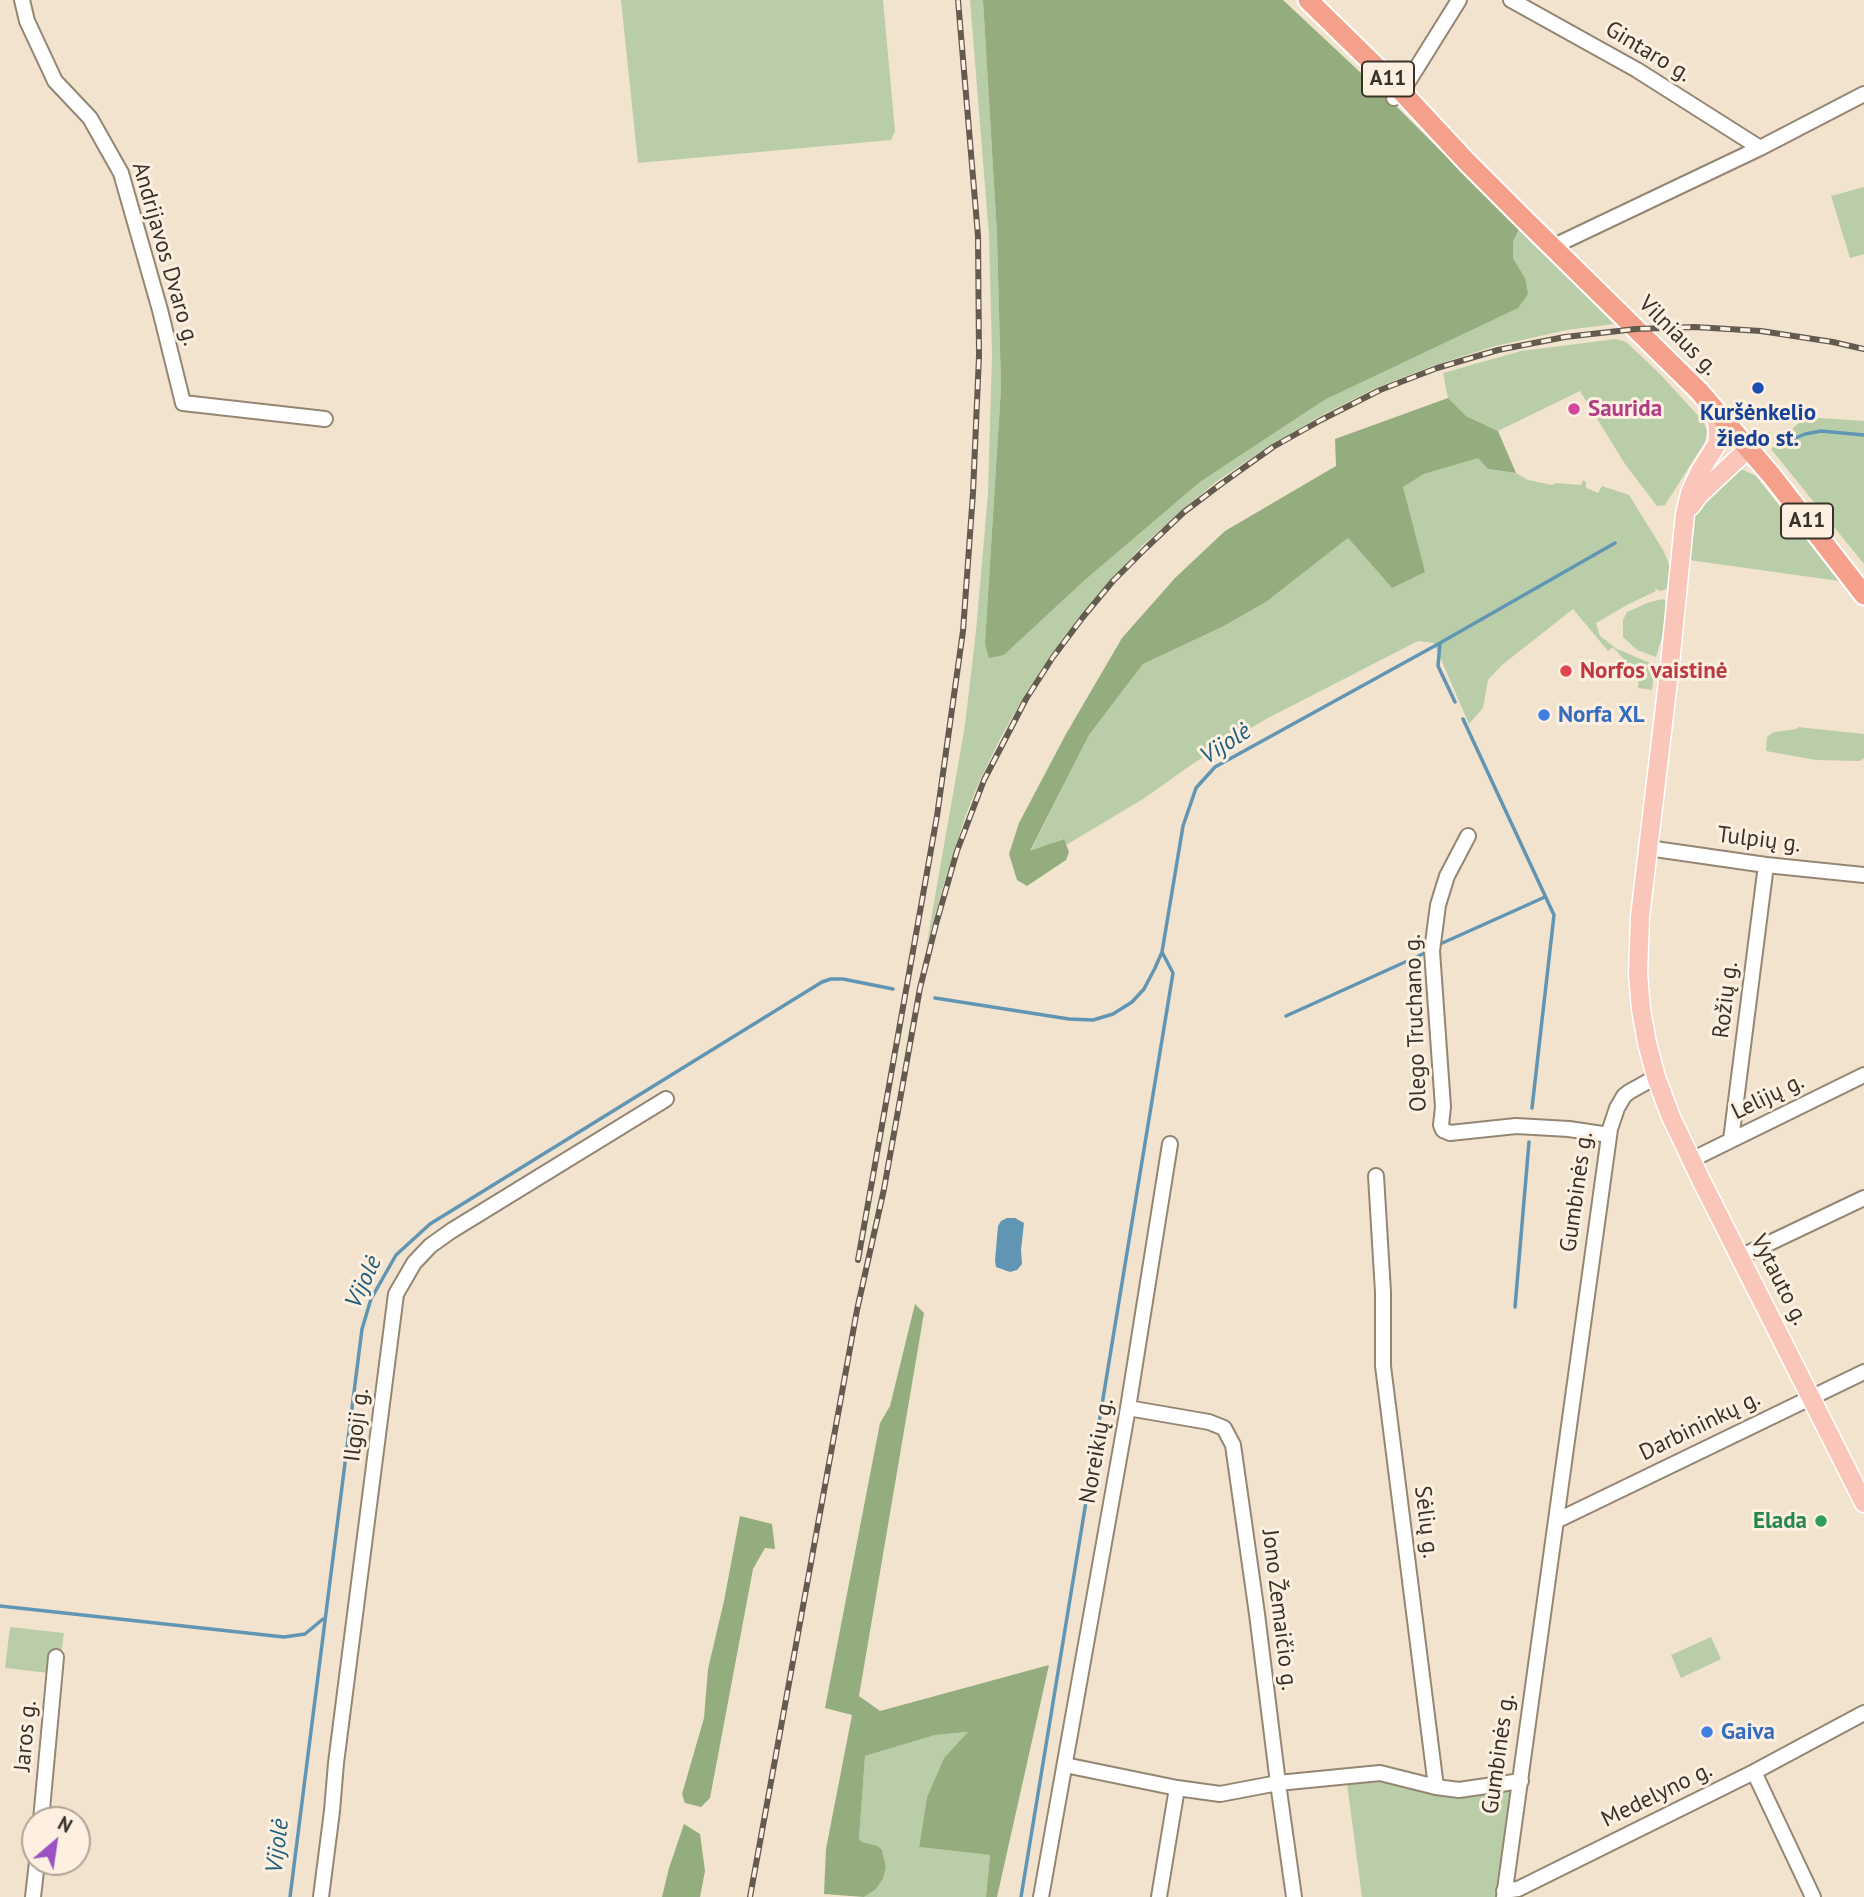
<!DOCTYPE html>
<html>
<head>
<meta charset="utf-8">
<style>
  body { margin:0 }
  #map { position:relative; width:1864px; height:1897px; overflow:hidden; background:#f2e3ce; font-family:"PT Sans",sans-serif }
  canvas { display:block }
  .north { position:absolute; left:21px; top:1806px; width:70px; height:70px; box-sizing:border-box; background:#fdf0e0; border:2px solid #aea497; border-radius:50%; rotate:29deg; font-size:19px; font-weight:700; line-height:28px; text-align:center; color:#38322a }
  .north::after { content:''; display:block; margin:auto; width:24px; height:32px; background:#9c52c5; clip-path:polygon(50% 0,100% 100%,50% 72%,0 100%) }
</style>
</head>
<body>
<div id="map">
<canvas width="1864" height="1897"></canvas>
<div class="north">N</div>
</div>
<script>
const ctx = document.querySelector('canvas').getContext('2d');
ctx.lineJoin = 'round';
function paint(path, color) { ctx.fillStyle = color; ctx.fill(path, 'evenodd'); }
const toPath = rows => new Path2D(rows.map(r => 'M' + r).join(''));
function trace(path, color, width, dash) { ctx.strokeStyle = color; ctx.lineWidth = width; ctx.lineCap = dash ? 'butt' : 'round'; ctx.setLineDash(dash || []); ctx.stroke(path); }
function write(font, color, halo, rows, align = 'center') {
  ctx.font = font + ' "PT Sans",sans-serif'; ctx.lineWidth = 6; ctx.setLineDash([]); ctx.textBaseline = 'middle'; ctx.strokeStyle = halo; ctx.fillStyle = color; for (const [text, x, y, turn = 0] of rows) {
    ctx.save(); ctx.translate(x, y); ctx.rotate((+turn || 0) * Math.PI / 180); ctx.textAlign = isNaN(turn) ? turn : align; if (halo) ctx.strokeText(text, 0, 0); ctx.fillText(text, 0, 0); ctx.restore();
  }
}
paint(toPath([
  [621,0,883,0,895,131,891,140,638,163],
  [970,0,983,0,997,234,1001,388,985,643,1004,655,1085,580,1200,482,1326,399,1525,278,1513,258,1513,242,1519,229,1614,324,1567,330,1495,346,1435,365,1378,387,1324,414,1271,445,1217,481,1181,511,1142,546,1080,616,1050,656,1023,698,1000,739,980,780,966,814,942,890,926,948,965,725,976,631,988,493,992,354,989,236],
  [1864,187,1864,254,1850,258,1831,196],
  [1616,339,1626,342,1659,373,1703,421,1707,431,1705,442,1665,505,1657,506,1625,464,1580,391,1498,431,1466,416,1448,398,1443,373,1521,351],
  [1805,417,1864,421,1864,564,1771,449],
  [1478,457,1488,469,1516,473,1528,480,1552,485,1556,483,1581,485,1583,480,1586,482,1586,488,1598,493,1602,486,1629,495,1663,550,1670,567,1671,581,1667,589,1660,591,1654,588,1656,591,1627,605,1596,623,1600,636,1617,649,1655,665,1652,690,1638,688,1639,676,1613,647,1608,651,1573,609,1502,665,1488,680,1483,708,1469,724,1434,643,1418,641,1266,719,1194,763,1143,799,1066,845,1063,839,1030,852,1089,735,1143,664,1222,627,1266,602,1348,538,1392,588,1403,487,1424,474],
  [1741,469,1756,476,1839,581,1689,560,1695,509,1734,470],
  [1663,599,1668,603,1666,624,1656,657,1637,650,1623,637,1623,620,1627,612,1650,602],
  [1798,727,1864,734,1864,758,1860,761,1816,760,1766,751,1767,737,1774,732,1797,729],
  [10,1627,64,1633,61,1655,49,1673,5,1668],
  [1711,1637,1721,1659,1681,1678,1671,1655],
  [970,1732,944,1758,927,1797,919,1847,990,1855,986,1897,864,1897,875,1890,883,1879,886,1867,882,1850,878,1846,862,1842,859,1839,865,1756,935,1735],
  [1346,1776,1436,1787,1521,1781,1504,1897,1362,1897]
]), '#b9cda9');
paint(toPath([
  [983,0,1283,0,1392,102,1519,229,1513,242,1513,258,1525,278,1528,294,1518,308,1326,399,1200,482,1085,580,1004,655,989,658,985,643,1001,388,997,234],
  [1448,398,1466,416,1498,431,1516,473,1488,469,1478,458,1424,474,1403,487,1425,572,1392,588,1348,538,1266,602,1222,627,1143,664,1089,735,1030,851,1064,839,1069,852,1066,860,1027,886,1017,880,1009,854,1019,823,1066,734,1122,638,1175,578,1225,531,1336,466,1335,439],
  [915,1304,924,1313,859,1696,880,1711,1049,1665,997,1897,986,1897,990,1855,919,1847,927,1797,944,1758,968,1732,935,1735,865,1756,859,1839,862,1842,878,1846,882,1850,886,1867,883,1879,875,1890,864,1897,824,1894,826,1849,852,1715,825,1708,880,1423,890,1406],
  [740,1516,772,1524,775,1549,765,1548,753,1569,710,1798,701,1807,685,1803,682,1794,704,1718,708,1669,724,1601],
  [684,1824,700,1834,705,1871,700,1897,662,1897,669,1868]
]), '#93ad7e');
paint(toPath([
  [1007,1218,1015,1218,1024,1223,1021,1250,1022,1264,1017,1270,1010,1272,996,1267,995,1261,998,1226,1001,1221]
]), '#6195b4');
trace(toPath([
  [1782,444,1805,434,1821,431,1864,435],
  [1440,643,1438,666,1455,702],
  [1463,719,1554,915,1532,1108],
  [1438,945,1545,897],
  [935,998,1069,1019,1093,1020,1113,1014,1132,1002,1144,989,1155,968,1162,952,1183,826,1196,788,1215,767,1440,643,1615,543],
  [1286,1016,1425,953],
  [1515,1307,1529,1142],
  [0,1606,284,1637,305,1634,323,1619],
  [290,1897,362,1329,371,1299,396,1255,430,1224,822,982,831,979,843,979,893,989],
  [1021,1897,1173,973,1162,952]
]), '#6195b4', 3.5);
const minor = toPath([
  [22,0,27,21,55,81,90,118,121,173,160,310,183,403,325,419],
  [1511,0,1637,70,1760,148],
  [1394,98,1406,85,1459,0],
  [1552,247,1760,148,1864,94],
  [1468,836,1447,876,1438,905,1432,951,1443,1107,1441,1125,1443,1130,1450,1133,1516,1126,1569,1129,1609,1135],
  [1648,848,1766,865,1864,875],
  [1731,1140,1766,865],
  [1691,1160,1864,1075],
  [1376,1176,1383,1292,1383,1366,1436,1787],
  [1740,1257,1864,1198],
  [1128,1408,1209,1422,1224,1428,1233,1445,1257,1614,1278,1783,1294,1897],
  [1556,1521,1864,1372],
  [1065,1765,1177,1788,1220,1794,1278,1783,1380,1773,1436,1787,1459,1790,1521,1781],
  [1754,1772,1813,1897],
  [41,1820,56,1657],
  [1504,1891,1518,1889,1754,1772,1864,1713],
  [33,1897,37,1862],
  [321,1897,332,1811,336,1763,396,1294,414,1263,430,1246,451,1231,666,1099],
  [1041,1897,1128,1408,1170,1144],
  [1159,1897,1177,1788],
  [1504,1897,1610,1129,1617,1108,1624,1096,1629,1092,1656,1077]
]);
const major = toPath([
  [1708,406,1717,421,1718,434,1717,444,1700,471,1690,493,1685,514,1670,664,1640,917,1638,973,1641,1009,1647,1043,1656,1077,1671,1117,1701,1180,1864,1503],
  [1691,506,1699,495,1749,448]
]);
const highway = toPath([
  [1308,0,1401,91,1466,161,1521,216,1699,391,1772,476,1864,595]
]);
trace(minor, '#948673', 18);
trace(major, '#fff', 21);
trace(highway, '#fff', 23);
trace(minor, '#fff', 14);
trace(major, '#f9c6b9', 18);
trace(highway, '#f5a08a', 19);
const rail = toPath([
  [858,1260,937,816,963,631,973,493,979,356,978,236,958,0],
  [750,1897,857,1310,884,1189,920,988,936,924,957,851,984,780,1026,699,1053,657,1083,617,1113,581,1146,548,1184,512,1221,484,1273,447,1321,420,1380,390,1437,368,1498,350,1565,337,1636,329,1695,327,1761,331,1833,342,1864,349]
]);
trace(rail, '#635b50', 6);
trace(rail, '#fdf0e0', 3.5, [10]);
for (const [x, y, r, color] of [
  [1758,388,7,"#1a4fb4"],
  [1574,409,7,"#d1479c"],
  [1566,671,7,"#e0444e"],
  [1544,715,7,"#3f7fe0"],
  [1821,1521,7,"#2e9e5b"],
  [1707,1732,7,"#3f7fe0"]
]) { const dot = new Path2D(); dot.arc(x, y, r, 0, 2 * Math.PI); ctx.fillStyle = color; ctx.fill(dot); trace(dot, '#fdf0e0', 2.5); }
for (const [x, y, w] of [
  [1388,79,52],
  [1807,521,52]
]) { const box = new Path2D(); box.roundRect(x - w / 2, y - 17.5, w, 35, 5); ctx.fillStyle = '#fdf0e0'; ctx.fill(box); trace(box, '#38322a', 2); }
write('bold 21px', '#38322a', null, [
  ["A11",1388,79],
  ["A11",1807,521]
]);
write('23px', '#38322a', '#fdf0e0', [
  ["Gintaro g.",1648,52,31],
  ["Andrijavos Dvaro g.",165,254,74],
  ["Vilniaus g.",1678,336,45],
  ["Tulpių g.",1759,840,7],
  ["Rožių g.",1726,1000,-83],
  ["Olego Truchano g.",1416,1023,-92],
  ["Lelijų g.",1768,1097,-26],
  ["Gumbinės g.",1577,1192,-82],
  ["Vytauto g.",1779,1280,63],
  ["Ilgoji g.",357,1425,-83],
  ["Darbininkų g.",1700,1426,-26],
  ["Noreikių g.",1097,1451,-80],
  ["Sėlių g.",1426,1522,83],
  ["Jono Žemaičio g.",1279,1610,83],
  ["Jaros g.",26,1736,-85],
  ["Gumbinės g.",1499,1754,-82],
  ["Medelyno g.",1657,1795,-26]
]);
write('bold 23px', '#b23c85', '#fdf0e0', [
  ["Saurida",1588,409]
], 'left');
write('bold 23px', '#164399', '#fdf0e0', [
  ["Kuršėnkelio",1758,413],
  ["žiedo st.",1758,439]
]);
write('bold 23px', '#be3a42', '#fdf0e0', [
  ["Norfos vaistinė",1580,671]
], 'left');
write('bold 23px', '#366cbe', '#fdf0e0', [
  ["Norfa XL",1558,715],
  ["Gaiva",1721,1732]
], 'left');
write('bold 23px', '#27864d', '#fdf0e0', [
  ["Elada",1807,1521]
], 'right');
write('italic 24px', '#1f5d7e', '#fdf0e0', [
  ["Vijolė",1226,744,-33],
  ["Vijolė",364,1282,-65],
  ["Vijolė",278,1846,-83]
]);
</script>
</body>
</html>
